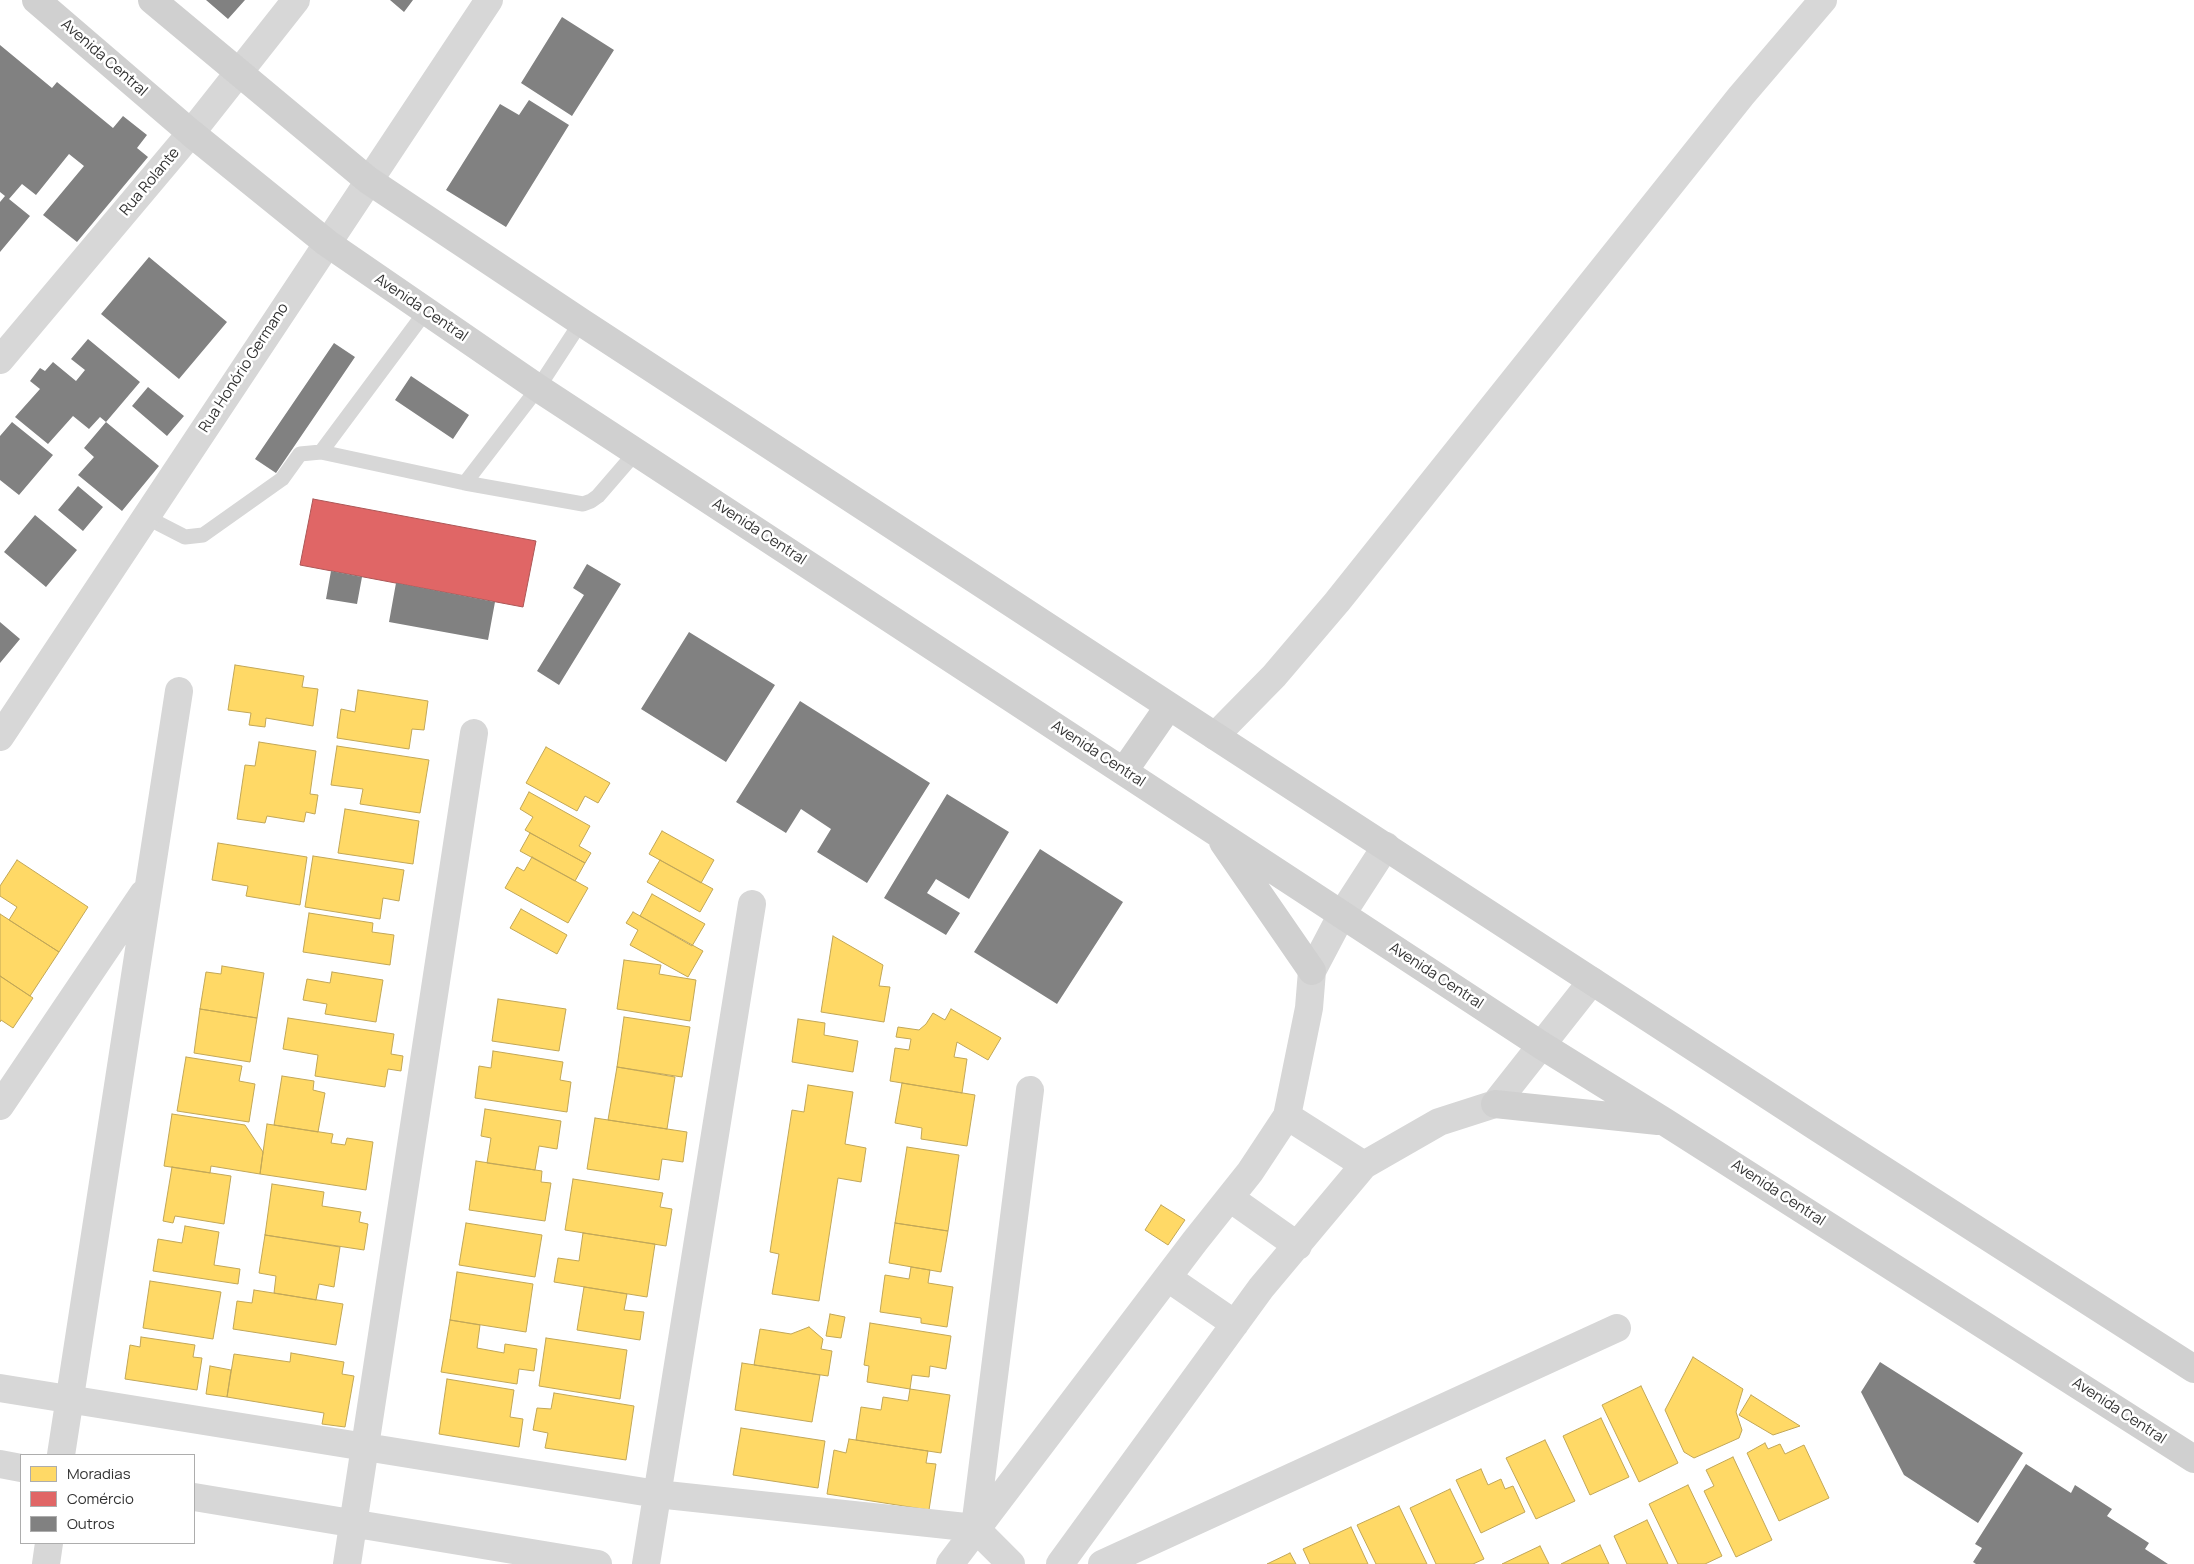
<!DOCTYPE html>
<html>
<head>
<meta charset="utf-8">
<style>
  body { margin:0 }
  #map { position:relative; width:2194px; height:1564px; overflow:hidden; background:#fff; font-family:Manrope,sans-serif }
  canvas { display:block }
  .legend { position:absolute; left:20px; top:1454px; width:175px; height:90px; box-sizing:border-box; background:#fff; border:1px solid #adadad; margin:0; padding:6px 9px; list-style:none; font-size:15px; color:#333 }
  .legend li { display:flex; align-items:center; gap:10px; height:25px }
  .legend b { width:25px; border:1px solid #adadad }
</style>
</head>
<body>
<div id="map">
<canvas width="2194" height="1564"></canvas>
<ul class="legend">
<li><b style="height:14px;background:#ffd966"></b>Moradias</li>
<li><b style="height:14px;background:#e06666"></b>Comércio</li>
<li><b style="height:14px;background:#818181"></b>Outros</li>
</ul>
</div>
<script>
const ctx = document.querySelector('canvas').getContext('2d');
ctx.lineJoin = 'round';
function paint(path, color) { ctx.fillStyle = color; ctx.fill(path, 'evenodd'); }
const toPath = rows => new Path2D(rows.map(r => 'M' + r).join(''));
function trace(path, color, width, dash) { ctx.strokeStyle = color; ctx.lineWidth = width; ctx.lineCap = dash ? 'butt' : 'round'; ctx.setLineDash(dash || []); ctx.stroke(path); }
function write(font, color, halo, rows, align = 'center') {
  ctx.font = font + ' Manrope,sans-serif'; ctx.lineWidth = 5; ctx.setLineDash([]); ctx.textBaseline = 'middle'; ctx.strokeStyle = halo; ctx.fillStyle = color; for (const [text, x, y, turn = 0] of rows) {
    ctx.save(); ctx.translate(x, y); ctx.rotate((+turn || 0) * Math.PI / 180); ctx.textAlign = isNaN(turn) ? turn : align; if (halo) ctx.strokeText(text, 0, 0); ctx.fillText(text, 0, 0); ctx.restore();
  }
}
const homes = toPath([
  [235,665,304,676,302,687,318,689,313,726,266,718,265,727,249,725,251,713,228,710,235,665],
  [358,690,428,701,424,730,412,729,409,749,337,738,341,709,355,712,358,690],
  [259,742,316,751,310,794,318,795,315,814,306,812,304,822,267,816,265,823,237,819,245,765,255,766,259,742],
  [337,746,429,760,420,813,360,804,363,789,331,785,337,746],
  [546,747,610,783,598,803,585,796,577,811,526,783,546,747],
  [529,792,590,826,579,846,591,853,585,863,525,830,533,817,520,809,529,792],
  [345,809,419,821,413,864,338,853,345,809],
  [662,831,714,860,701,883,649,854,662,831],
  [530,833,585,863,575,881,520,851,530,833],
  [218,843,307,857,300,905,246,896,248,886,212,880,218,843],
  [313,856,404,870,399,901,383,898,380,919,305,907,313,856],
  [532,857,588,888,568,923,505,888,517,867,524,871,532,857],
  [17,860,88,907,59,952,9,920,17,907,0,896,0,886,17,860],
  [660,860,713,889,700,912,647,882,660,860],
  [652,894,705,924,692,946,640,916,652,894],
  [521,909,567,935,557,954,510,928,521,909],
  [633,912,703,951,688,977,630,945,638,930,626,923,633,912],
  [309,913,373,923,372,932,394,935,390,965,303,952,309,913],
  [0,914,59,952,30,996,0,976,0,914],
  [833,936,883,965,879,986,890,987,884,1022,821,1012,833,936],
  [624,960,661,965,659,974,696,980,690,1021,617,1009,624,960],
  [222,966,264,973,257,1018,200,1009,206,972,221,974,222,966],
  [332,972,383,980,376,1022,325,1014,327,1004,303,1000,307,979,330,983,332,972],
  [0,976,33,998,13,1028,1,1020,0,1022,0,976],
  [498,999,566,1009,559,1051,492,1041,498,999],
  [200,1009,257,1018,250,1062,194,1053,200,1009],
  [951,1009,1001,1038,988,1060,957,1042,954,1057,967,1059,962,1093,890,1081,895,1048,909,1050,911,1039,896,1037,898,1027,919,1030,926,1024,933,1013,945,1020,951,1009],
  [624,1017,690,1027,682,1077,617,1067,624,1017],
  [288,1018,394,1034,391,1054,403,1056,401,1071,388,1069,385,1087,315,1076,318,1055,283,1049,288,1018],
  [798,1019,825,1023,824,1035,858,1041,853,1072,792,1062,798,1019],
  [493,1051,563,1062,560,1080,571,1082,567,1112,475,1098,479,1066,491,1068,493,1051],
  [186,1057,242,1066,239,1081,255,1084,249,1122,177,1111,186,1057],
  [617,1067,675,1077,667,1129,608,1120,617,1067],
  [282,1076,314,1081,313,1090,325,1093,318,1132,274,1125,282,1076],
  [902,1083,975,1095,967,1146,921,1139,922,1128,895,1123,902,1083],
  [808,1085,853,1092,845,1144,866,1148,861,1182,838,1178,819,1301,772,1294,779,1254,770,1252,792,1110,804,1112,808,1085],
  [485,1109,561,1121,557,1149,539,1146,535,1170,487,1163,491,1138,481,1136,485,1109],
  [172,1114,245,1125,263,1152,260,1174,211,1166,210,1173,164,1166,172,1114],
  [595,1118,687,1132,683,1162,662,1159,659,1180,587,1169,595,1118],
  [267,1124,333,1134,331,1143,345,1145,347,1138,373,1142,366,1190,260,1174,267,1124],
  [907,1147,959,1155,948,1231,895,1223,907,1147],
  [476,1161,542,1171,541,1182,551,1183,545,1221,469,1210,476,1161],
  [172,1167,231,1176,224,1224,175,1216,173,1223,163,1221,172,1167],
  [573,1179,663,1193,660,1207,672,1209,666,1246,565,1230,573,1179],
  [272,1184,324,1192,322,1206,361,1212,359,1222,368,1224,364,1250,265,1235,272,1184],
  [1161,1205,1185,1220,1168,1245,1145,1230,1161,1205],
  [466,1223,542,1235,535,1277,459,1265,466,1223],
  [895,1223,948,1231,941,1272,889,1263,895,1223],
  [185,1226,219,1232,214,1265,240,1269,238,1284,153,1271,158,1239,182,1243,185,1226],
  [583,1233,655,1244,647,1297,554,1282,558,1258,579,1261,583,1233],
  [265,1235,340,1247,334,1287,319,1284,316,1300,274,1293,276,1276,259,1273,265,1235],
  [911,1267,930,1270,928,1283,953,1287,947,1327,921,1323,921,1318,880,1312,885,1275,909,1279,911,1267],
  [457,1272,533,1284,526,1332,450,1320,457,1272],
  [150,1281,221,1292,213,1339,143,1328,150,1281],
  [584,1287,627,1294,624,1310,644,1312,640,1340,577,1330,584,1287],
  [254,1290,343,1304,336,1345,233,1329,237,1301,252,1303,254,1290],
  [830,1314,845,1317,841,1338,826,1336,830,1314],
  [450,1320,480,1325,477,1348,504,1353,505,1344,537,1349,534,1371,519,1369,517,1384,441,1372,450,1320],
  [870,1323,951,1336,946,1369,930,1366,929,1377,912,1375,910,1389,867,1382,869,1366,864,1365,870,1323],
  [809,1327,823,1339,821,1349,832,1351,828,1376,754,1365,760,1329,791,1334,809,1327],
  [141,1337,195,1345,193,1357,202,1358,197,1390,125,1379,130,1345,140,1347,141,1337],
  [546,1338,627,1350,620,1399,539,1386,546,1338],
  [291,1353,344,1362,342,1374,354,1376,345,1427,322,1424,324,1413,227,1397,234,1354,290,1362,291,1353],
  [1693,1357,1743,1389,1736,1412,1742,1430,1739,1438,1694,1458,1684,1452,1665,1410,1693,1357],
  [742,1363,820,1375,812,1422,735,1410,742,1363],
  [210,1366,231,1370,227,1397,206,1394,210,1366],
  [447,1379,514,1390,510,1417,523,1419,519,1447,439,1434,447,1379],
  [1641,1386,1678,1463,1639,1482,1602,1405,1641,1386],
  [910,1389,950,1395,941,1453,856,1440,861,1407,881,1410,883,1397,908,1401,910,1389],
  [554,1393,634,1406,626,1460,545,1448,548,1433,533,1430,537,1408,551,1409,554,1393],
  [1751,1395,1800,1426,1773,1435,1739,1415,1751,1395],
  [1601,1418,1629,1477,1590,1495,1563,1436,1601,1418],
  [741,1428,825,1441,818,1488,733,1475,741,1428],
  [849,1439,928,1451,926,1463,936,1464,929,1510,827,1494,834,1450,846,1453,849,1439],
  [1545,1440,1575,1501,1536,1519,1506,1458,1545,1440],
  [1765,1443,1768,1449,1780,1444,1785,1454,1804,1445,1829,1498,1779,1521,1747,1453,1765,1443],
  [1733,1457,1772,1540,1736,1557,1704,1491,1714,1486,1706,1470,1733,1457],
  [1481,1469,1488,1485,1501,1479,1505,1489,1513,1486,1525,1512,1481,1533,1456,1480,1481,1469],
  [1688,1485,1722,1556,1705,1564,1678,1564,1649,1504,1688,1485],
  [1450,1489,1484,1559,1473,1564,1436,1564,1410,1508,1450,1489],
  [1399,1506,1427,1564,1376,1564,1357,1525,1399,1506],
  [1647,1520,1668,1564,1627,1564,1614,1536,1647,1520],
  [1351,1527,1368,1564,1310,1564,1303,1549,1351,1527],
  [1600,1545,1609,1564,1561,1564,1600,1545],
  [1540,1546,1549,1564,1502,1564,1540,1546],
  [1290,1553,1296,1564,1267,1564,1290,1553]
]);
paint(homes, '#ffd966');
trace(homes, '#c2a757', 1);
const shops = toPath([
  [313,499,536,541,523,607,300,565,313,499]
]);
paint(shops, '#e06666');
trace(shops, '#ac5757', 1);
paint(toPath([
  [206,0,245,0,228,19],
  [390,0,413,0,404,12],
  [562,17,614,50,572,116,521,83],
  [0,45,52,88,57,82,113,128,123,116,147,135,137,148,148,157,77,242,43,215,84,166,69,154,36,195,22,184,9,199,30,216,0,252,0,202,5,196,0,192],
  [529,100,569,125,506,227,446,190,500,104,519,115],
  [149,257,227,322,179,379,101,314],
  [88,339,140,382,106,422,100,417,89,429,73,416,48,444,15,417,40,389,30,381,40,368,45,371,53,362,76,381,85,370,71,359],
  [334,343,355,357,276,473,255,459],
  [411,376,469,415,453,439,395,400],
  [148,387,184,416,167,436,132,406],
  [12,422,53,455,19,495,0,480,0,436],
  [106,422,159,466,122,511,78,475,94,457,84,448],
  [78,486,103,507,83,531,58,510],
  [35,515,77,550,46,587,4,552],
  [587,564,621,584,559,685,537,671,584,595,573,588],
  [331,571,362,577,357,604,326,599],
  [396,583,495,602,488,640,389,622],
  [0,622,20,639,0,663],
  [689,632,775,685,726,762,641,709],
  [800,701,930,783,867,883,817,852,831,829,801,809,786,833,736,802],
  [947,794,1009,832,969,899,936,879,927,893,960,913,946,935,884,898],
  [1040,849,1123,902,1057,1004,974,952],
  [1880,1362,2023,1453,1978,1523,1904,1475,1861,1392],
  [2026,1464,2071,1493,2075,1485,2112,1509,2107,1516,2149,1543,2145,1549,2168,1564,1976,1564,1973,1562,1982,1548,1975,1544]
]), '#818181');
trace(toPath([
  [321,452,426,311],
  [465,483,538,388,581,322],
  [146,517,185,537,203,535,282,479,300,454,321,452,465,483,583,504,591,501,598,496,636,452]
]), '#d7d7d7', 15);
trace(toPath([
  [0,360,191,133,296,0],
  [1215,736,1274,676,1337,602,1741,96,1823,0],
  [0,1106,143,894],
  [1287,1116,1364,1165],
  [1230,1198,1298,1246],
  [1168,1278,1235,1324],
  [0,1388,657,1494,975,1528,1011,1564],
  [61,1455,179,691],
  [0,1464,21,1468],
  [194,1497,598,1564],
  [975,1527,1030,1090],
  [46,1564,49,1543],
  [347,1564,474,733],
  [646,1564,752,904],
  [950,1564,1195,1241,1250,1172,1287,1116,1309,1008,1312,971,1342,914,1386,846],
  [1060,1564,1261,1288,1364,1165,1439,1122,1495,1104,1592,981],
  [1102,1564,1617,1328]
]), '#d7d7d7', 28);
trace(toPath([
  [0,737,489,0]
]), '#d7d7d7', 28);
trace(toPath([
  [36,0,191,133,327,243,538,388,1541,1045,1665,1122,2194,1459],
  [152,0,368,180,581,322,1215,736,1821,1130,2194,1369],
  [1124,771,1169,706],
  [1223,842,1312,971],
  [1495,1104,1658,1121]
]), '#d0d0d0', 28);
write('15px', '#333', '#fff', [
  ["Avenida Central",104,58,41],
  ["Rua Rolante",150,182,-50],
  ["Avenida Central",421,308,34],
  ["Rua Honório Germano",244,368,-57],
  ["Avenida Central",759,532,33],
  ["Avenida Central",1098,754,33],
  ["Avenida Central",1436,976,33],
  ["Avenida Central",1778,1193,33],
  ["Avenida Central",2119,1411,33]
]);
</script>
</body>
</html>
